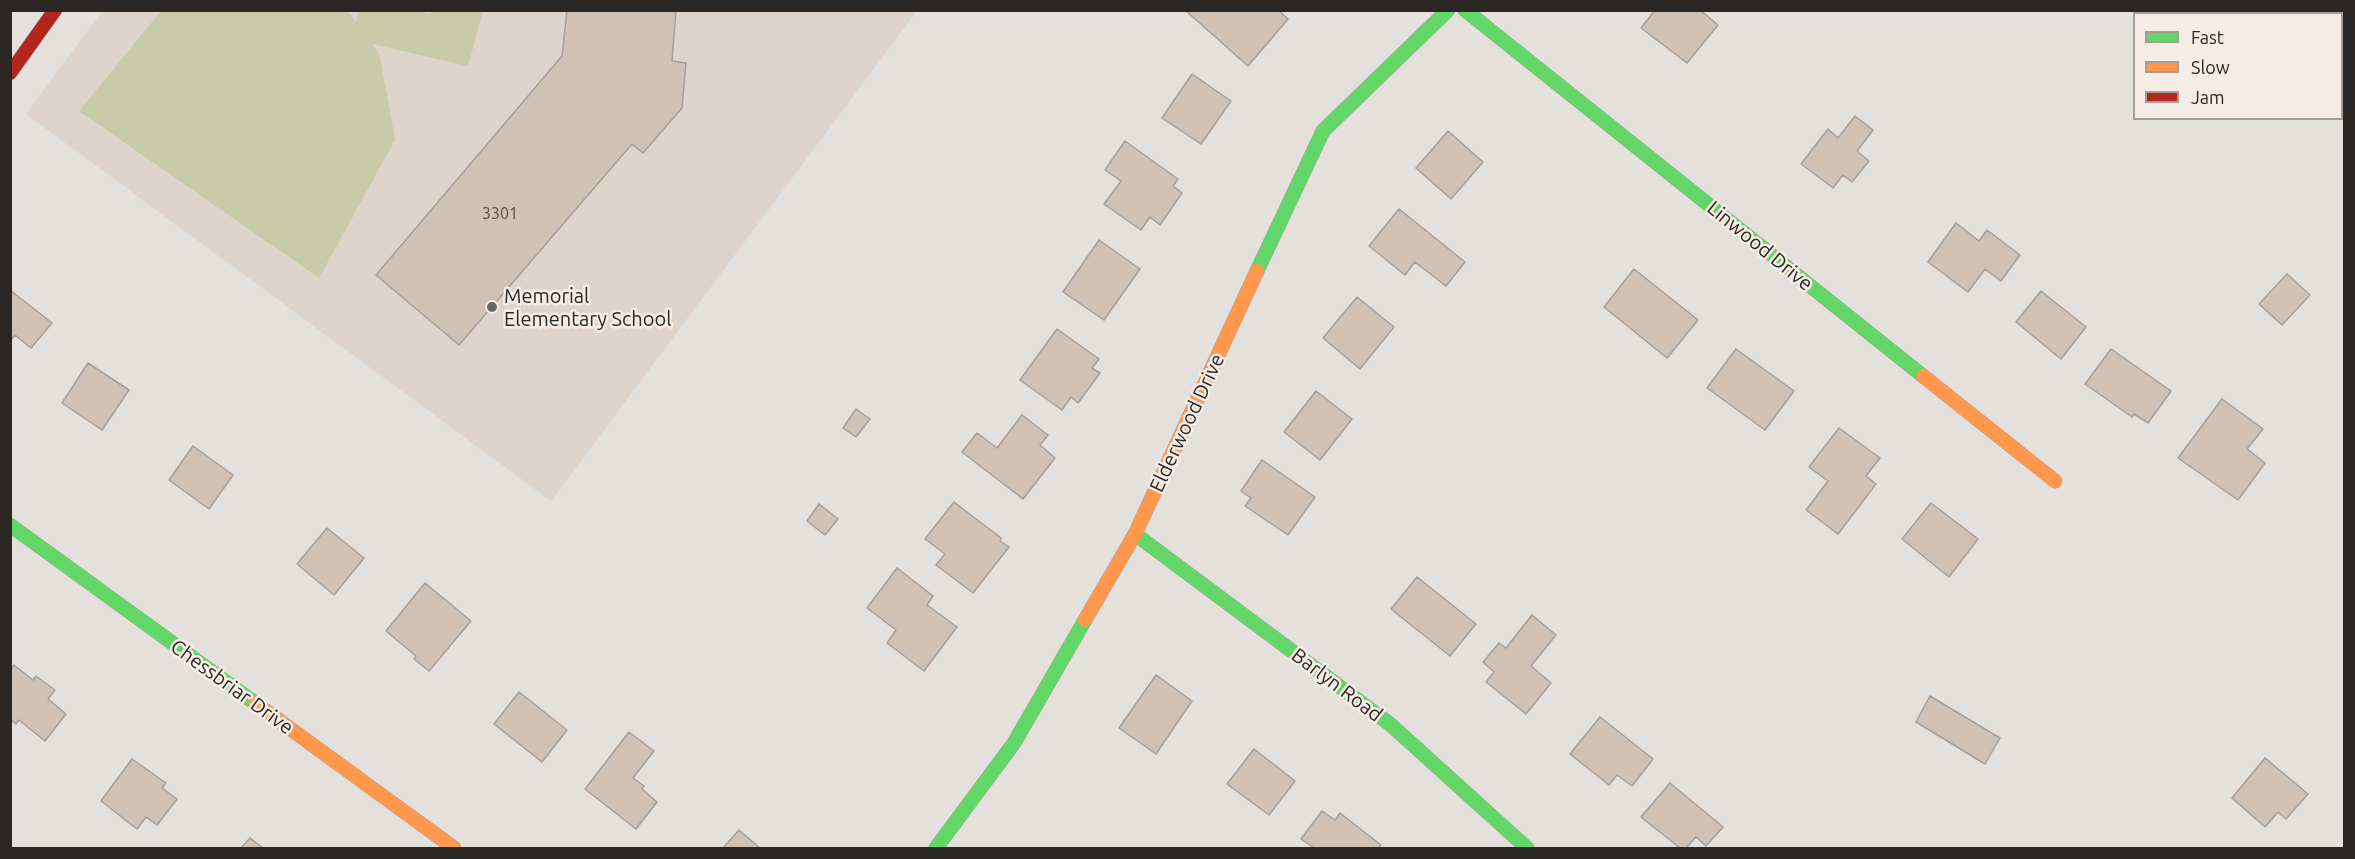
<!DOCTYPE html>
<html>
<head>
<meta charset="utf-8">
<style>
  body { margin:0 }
  #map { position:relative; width:2355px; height:859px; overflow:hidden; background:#e4e0dc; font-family:Ubuntu,sans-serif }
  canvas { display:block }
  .frame { position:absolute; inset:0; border:12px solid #2a2724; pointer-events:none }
  .legend { position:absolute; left:2133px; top:12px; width:210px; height:108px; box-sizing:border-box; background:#f5ede5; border:2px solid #a49e98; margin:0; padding:8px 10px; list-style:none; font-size:18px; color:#2a2724 }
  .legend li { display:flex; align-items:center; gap:12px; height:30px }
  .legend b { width:30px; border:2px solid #a49e98 }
</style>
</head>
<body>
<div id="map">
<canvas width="2355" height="859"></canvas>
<div class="frame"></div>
<ul class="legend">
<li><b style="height:8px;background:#63d668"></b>Fast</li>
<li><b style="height:8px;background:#ff974d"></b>Slow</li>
<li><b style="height:8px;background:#b3261e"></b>Jam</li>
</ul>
</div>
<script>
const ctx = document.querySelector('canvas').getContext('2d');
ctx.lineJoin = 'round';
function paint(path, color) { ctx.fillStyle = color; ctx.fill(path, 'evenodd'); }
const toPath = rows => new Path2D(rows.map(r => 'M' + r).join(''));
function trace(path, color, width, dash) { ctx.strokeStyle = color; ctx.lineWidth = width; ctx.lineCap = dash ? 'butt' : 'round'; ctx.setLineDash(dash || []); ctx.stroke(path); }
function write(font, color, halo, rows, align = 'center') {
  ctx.font = font + ' Ubuntu,sans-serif'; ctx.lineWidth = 5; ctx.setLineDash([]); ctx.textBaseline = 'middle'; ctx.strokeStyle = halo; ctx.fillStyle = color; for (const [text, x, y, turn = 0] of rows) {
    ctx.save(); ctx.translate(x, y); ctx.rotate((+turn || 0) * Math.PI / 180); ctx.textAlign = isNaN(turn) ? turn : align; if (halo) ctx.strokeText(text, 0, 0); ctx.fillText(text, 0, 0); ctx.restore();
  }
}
paint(toPath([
  [102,11,917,11,551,501,26,114]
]), '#ded4cb');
paint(toPath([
  [414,10,430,14,432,11,483,11,468,66,372,44,380,56,395,140,319,278,79,111,161,11,347,11,356,22,359,11]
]), '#c7cba8');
const building = toPath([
  [567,10,676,10,672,61,686,63,682,108,643,153,632,144,459,345,376,275,562,56,567,10],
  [1185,10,1278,10,1288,19,1248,66,1185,10],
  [1655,10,1700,10,1718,25,1687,63,1641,28,1655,10],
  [1192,74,1231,101,1201,144,1162,118,1192,74],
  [1855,116,1873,130,1857,151,1869,161,1852,182,1843,175,1833,188,1801,164,1828,129,1838,138,1855,116],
  [1448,131,1483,162,1451,199,1416,168,1448,131],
  [1125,141,1178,179,1173,186,1182,193,1160,225,1150,217,1141,230,1104,204,1121,181,1105,170,1125,141],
  [1399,209,1465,262,1446,286,1415,262,1405,275,1369,246,1399,209],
  [1956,223,1979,241,1987,230,2020,255,2001,281,1985,269,1968,292,1928,262,1956,223],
  [1099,240,1140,269,1104,320,1063,292,1099,240],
  [1634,269,1698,320,1667,358,1604,307,1634,269],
  [2287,274,2310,295,2282,325,2259,304,2287,274],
  [10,290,52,323,31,348,15,335,10,341,10,290],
  [2041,291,2086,327,2061,359,2016,322,2041,291],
  [1357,297,1394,327,1360,369,1323,338,1357,297],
  [1057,329,1099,359,1092,368,1100,373,1078,403,1071,397,1062,410,1020,380,1057,329],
  [1736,349,1794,391,1765,430,1707,388,1736,349],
  [2111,349,2171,391,2148,423,2134,414,2132,417,2085,384,2111,349],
  [88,363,129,390,102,430,62,403,88,363],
  [1316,391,1352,419,1320,460,1284,432,1316,391],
  [2222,399,2263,429,2247,449,2265,463,2238,500,2178,458,2222,399],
  [856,409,870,419,856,437,843,428,856,409],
  [1022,415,1048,435,1040,445,1055,458,1023,499,962,452,977,433,997,448,1022,415],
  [1839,428,1880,458,1866,476,1876,484,1838,534,1806,510,1828,481,1809,467,1839,428],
  [193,446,233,475,209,509,169,480,193,446],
  [1262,460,1315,497,1288,535,1245,506,1251,498,1241,491,1262,460],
  [954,502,1001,538,1000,541,1009,547,973,593,936,565,945,554,925,539,954,502],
  [1931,503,1978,539,1949,577,1902,539,1931,503],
  [819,504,838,519,825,535,807,521,819,504],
  [327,528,364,558,334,595,297,564,327,528],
  [897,568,933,596,927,605,957,627,924,671,887,643,896,630,867,608,897,568],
  [1417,577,1476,624,1450,656,1391,609,1417,577],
  [425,583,471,621,429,671,414,659,416,656,386,631,425,583],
  [1532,615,1556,635,1531,666,1551,683,1526,714,1486,682,1494,672,1483,662,1499,643,1506,648,1532,615],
  [14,665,33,680,36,676,55,690,48,699,66,714,45,741,19,720,16,724,10,719,10,670,14,665],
  [1156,675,1192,701,1156,754,1119,728,1156,675],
  [519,692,567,730,542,762,494,724,519,692],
  [1930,696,2000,738,1985,764,1916,722,1930,696],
  [1600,717,1653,759,1632,786,1617,775,1609,785,1570,754,1600,717],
  [629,732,654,751,633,778,644,786,642,789,657,802,636,829,585,789,629,732],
  [1254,749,1295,781,1269,815,1227,784,1254,749],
  [2265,758,2308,794,2286,819,2278,812,2265,827,2232,798,2265,758],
  [132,759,166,783,162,788,177,799,157,825,146,817,137,829,101,801,132,759],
  [1670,783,1723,827,1706,846,1696,837,1686,848,1680,848,1641,817,1670,783],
  [1322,811,1335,820,1340,813,1381,845,1378,848,1314,848,1301,839,1322,811],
  [739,830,760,848,723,848,739,830],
  [250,838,263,848,241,848,250,838]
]);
paint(building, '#cfc1b3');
trace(building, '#a29f9c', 1.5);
const fast = toPath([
  [1465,10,1923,376],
  [1257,271,1323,131,1448,10],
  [10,525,255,703],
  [1135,534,1391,725,1527,848],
  [936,848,1014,743,1085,620]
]);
const slow = toPath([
  [1923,376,2055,481],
  [1085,620,1135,534,1257,271],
  [255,703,454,848]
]);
const jam = toPath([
  [10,73,55,10]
]);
trace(fast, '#a9a6a3', 15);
trace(slow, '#a9a6a3', 15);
trace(jam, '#a9a6a3', 15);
trace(fast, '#63d668', 14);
trace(slow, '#ff974d', 14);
trace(jam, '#b3261e', 14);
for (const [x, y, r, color] of [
  [492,307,6,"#6b6864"]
]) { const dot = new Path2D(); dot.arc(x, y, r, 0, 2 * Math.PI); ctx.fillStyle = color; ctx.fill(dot); trace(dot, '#f5ede5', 2); }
write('16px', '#534e48', null, [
  ["3301",500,214]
]);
write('20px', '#2a2724', '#f5ede5', [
  ["Linwood Drive",1760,246,39],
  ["Elderwood Drive",1187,423,-65],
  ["Barlyn Road",1337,685,37],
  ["Chessbriar Drive",232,687,36]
]);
write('20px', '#2a2724', '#f5ede5', [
  ["Memorial",504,296],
  ["Elementary School",504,319]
], 'left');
</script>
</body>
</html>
